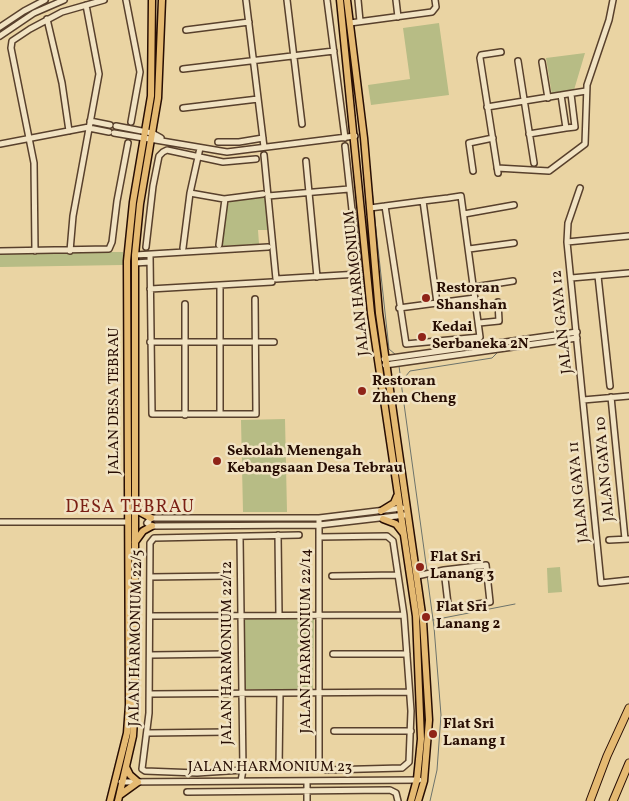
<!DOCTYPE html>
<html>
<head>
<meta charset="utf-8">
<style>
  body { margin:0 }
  canvas { display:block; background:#ead4a3 }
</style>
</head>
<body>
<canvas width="629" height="801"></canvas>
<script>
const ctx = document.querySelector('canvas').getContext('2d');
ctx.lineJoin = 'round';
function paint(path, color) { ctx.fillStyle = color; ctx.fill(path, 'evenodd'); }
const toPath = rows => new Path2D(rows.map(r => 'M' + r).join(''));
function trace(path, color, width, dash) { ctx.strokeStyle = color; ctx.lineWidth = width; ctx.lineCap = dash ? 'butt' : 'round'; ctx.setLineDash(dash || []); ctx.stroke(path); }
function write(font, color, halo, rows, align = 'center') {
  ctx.font = font + ' Vollkorn,serif'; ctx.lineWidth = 5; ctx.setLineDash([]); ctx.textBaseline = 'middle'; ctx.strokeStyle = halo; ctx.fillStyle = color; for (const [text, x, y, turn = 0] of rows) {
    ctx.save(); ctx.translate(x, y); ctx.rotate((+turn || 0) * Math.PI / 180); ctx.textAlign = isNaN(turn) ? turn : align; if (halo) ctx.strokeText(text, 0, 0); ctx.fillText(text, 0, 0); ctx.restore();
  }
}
paint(toPath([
  [439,23,449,95,371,105,368,85,410,79,403,28],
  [585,53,574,90,552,95,546,58],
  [265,197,269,230,258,230,259,244,222,246,226,206,231,201],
  [0,252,123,252,123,265,0,267],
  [285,419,287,512,243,512,241,420],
  [560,567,562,592,548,593,547,568],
  [245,618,314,619,313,690,245,689]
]), '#b7bc85');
trace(toPath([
  [371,183,374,207],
  [374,211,389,349,396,355],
  [399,366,401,381],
  [427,571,401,382,410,371,492,358,497,353],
  [427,575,434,627,441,715,437,770,430,801],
  [433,620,515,604]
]), '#6d736b', 1);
const minor = toPath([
  [126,0,140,72,131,122],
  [246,0,264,147],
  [287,0,302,124],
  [327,0,345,138],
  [358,0,360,21],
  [396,0,398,17],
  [47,19,62,83,69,131],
  [350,23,432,12,436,7,435,0],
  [0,27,24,11,45,0],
  [186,30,249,22],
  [0,36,34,13,64,0],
  [518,61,534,163],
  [542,62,548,98],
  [183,69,334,51],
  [561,95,566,128,575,127,571,94],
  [487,107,586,91],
  [183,108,258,99],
  [90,121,110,125],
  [116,126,152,133,161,138],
  [89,128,109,132],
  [114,133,227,152,355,136],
  [529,134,566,128],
  [218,142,239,142,263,138],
  [0,144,89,127],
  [264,155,276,279,359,274,345,146],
  [306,161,317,277],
  [497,168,549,171,585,144,587,85,609,20,613,0],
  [473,171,469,143,493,138],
  [498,173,480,58,481,55,501,52],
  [580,188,568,223,567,242,601,583,629,580],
  [190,193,224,199,263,194],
  [268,196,349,189],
  [423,201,437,303],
  [370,208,423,201,448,198,461,196,480,337,406,344,385,206],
  [464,214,514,205],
  [567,242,629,236],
  [219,245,225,199],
  [146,247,153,186,159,156,163,152,167,150,223,162,256,159],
  [183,248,190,193,200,148],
  [469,249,514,243],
  [0,251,109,249,112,242,117,201,128,143],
  [35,251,34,163,11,48,12,41,30,29,62,12,104,0],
  [70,251,73,216,99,74,86,5],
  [135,255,268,247],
  [150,255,152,414,256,414,255,299],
  [135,263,150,262],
  [354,274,355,286],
  [359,274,360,285],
  [598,276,610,386],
  [571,278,629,273],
  [220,285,220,414],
  [474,287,513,281],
  [150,289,272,282],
  [185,304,185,415],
  [399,308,475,298],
  [479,323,499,321,498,302],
  [150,342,274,342],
  [384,359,577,332],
  [385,365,577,338],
  [611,397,625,539],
  [583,400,629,396],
  [402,508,319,518,151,518,147,523,152,526,319,525,405,515],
  [319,518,319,765,326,770,402,768,409,762,411,711,404,615,393,541,387,536,319,537],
  [0,522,128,522],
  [278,535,279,615],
  [240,537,243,770,241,781],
  [609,540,629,539],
  [332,576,398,575],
  [417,576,444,570,486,565,490,602,452,608,448,604,444,570],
  [150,577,225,576],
  [150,616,404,615],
  [333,654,407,654],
  [150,655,228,654],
  [150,694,409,692],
  [334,731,411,731],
  [148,733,229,732],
  [279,768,280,693],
  [243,770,197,773,145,771,142,769,149,713,150,543,154,538,299,535],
  [307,781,307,801],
  [121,782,419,780],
  [187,792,390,790,396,793,398,801]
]);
const major = toPath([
  [340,0,371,313,416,616,421,739,417,779,411,801],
  [347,0,364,138,379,313,423,621,429,720,424,781,418,801],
  [136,504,140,512,151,518],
  [381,511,394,503,397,496],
  [383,519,396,524,403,533],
  [135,542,143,531,152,526],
  [120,795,138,782,130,775,126,767],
  [110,801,127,733,129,705,127,261,133,202,151,96,152,0],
  [118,801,133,736,135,703,135,255,140,204,158,98,162,0]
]);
const highway = toPath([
  [590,801,607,756,629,708],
  [613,801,629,763]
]);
trace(minor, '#58402c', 8);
trace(major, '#280e04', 9);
trace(highway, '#280e04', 9);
trace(minor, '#f1e3c3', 5);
trace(major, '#e5ba72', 6);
trace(highway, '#e5ba72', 7);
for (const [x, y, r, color] of [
  [426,298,5,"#8f2418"],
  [422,337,5,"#8f2418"],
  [362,391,5,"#8f2418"],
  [217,461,5,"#8f2418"],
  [420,567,5,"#8f2418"],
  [426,617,5,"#8f2418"],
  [433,734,5,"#8f2418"]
]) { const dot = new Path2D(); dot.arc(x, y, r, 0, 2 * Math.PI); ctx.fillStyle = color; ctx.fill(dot); trace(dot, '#f1e3c3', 2); }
write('15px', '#280e04', '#f1e3c3', [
  ["JALAN HARMONIUM",358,283,-96],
  ["JALAN GAYA 12",563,322,-96],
  ["JALAN DESA TEBRAU",115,401,-90],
  ["JALAN GAYA 10",606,469,-95],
  ["JALAN GAYA 11",580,492,-96],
  ["JALAN HARMONIUM 22/5",137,638,-89],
  ["JALAN HARMONIUM 22/14",307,641,-90],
  ["JALAN HARMONIUM 22/12",228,653,-90],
  ["JALAN HARMONIUM 23",270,768]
]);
write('bold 15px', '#280e04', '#f1e3c3', [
  ["Restoran",436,289],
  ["Shanshan",436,306],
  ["Kedai",432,328],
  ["Serbaneka 2N",432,345],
  ["Restoran",372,382],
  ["Zhen Cheng",372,399],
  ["Sekolah Menengah",227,452],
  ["Kebangsaan Desa Tebrau",227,469],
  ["Flat Sri",430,558],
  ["Lanang 3",430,575],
  ["Flat Sri",436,608],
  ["Lanang 2",436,625],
  ["Flat Sri",443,725],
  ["Lanang 1",443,742]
], 'left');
ctx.letterSpacing = '1px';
write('18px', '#7a1f14', '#f1e3c3', [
  ["DESA TEBRAU",130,509]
]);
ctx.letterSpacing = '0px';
</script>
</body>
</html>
